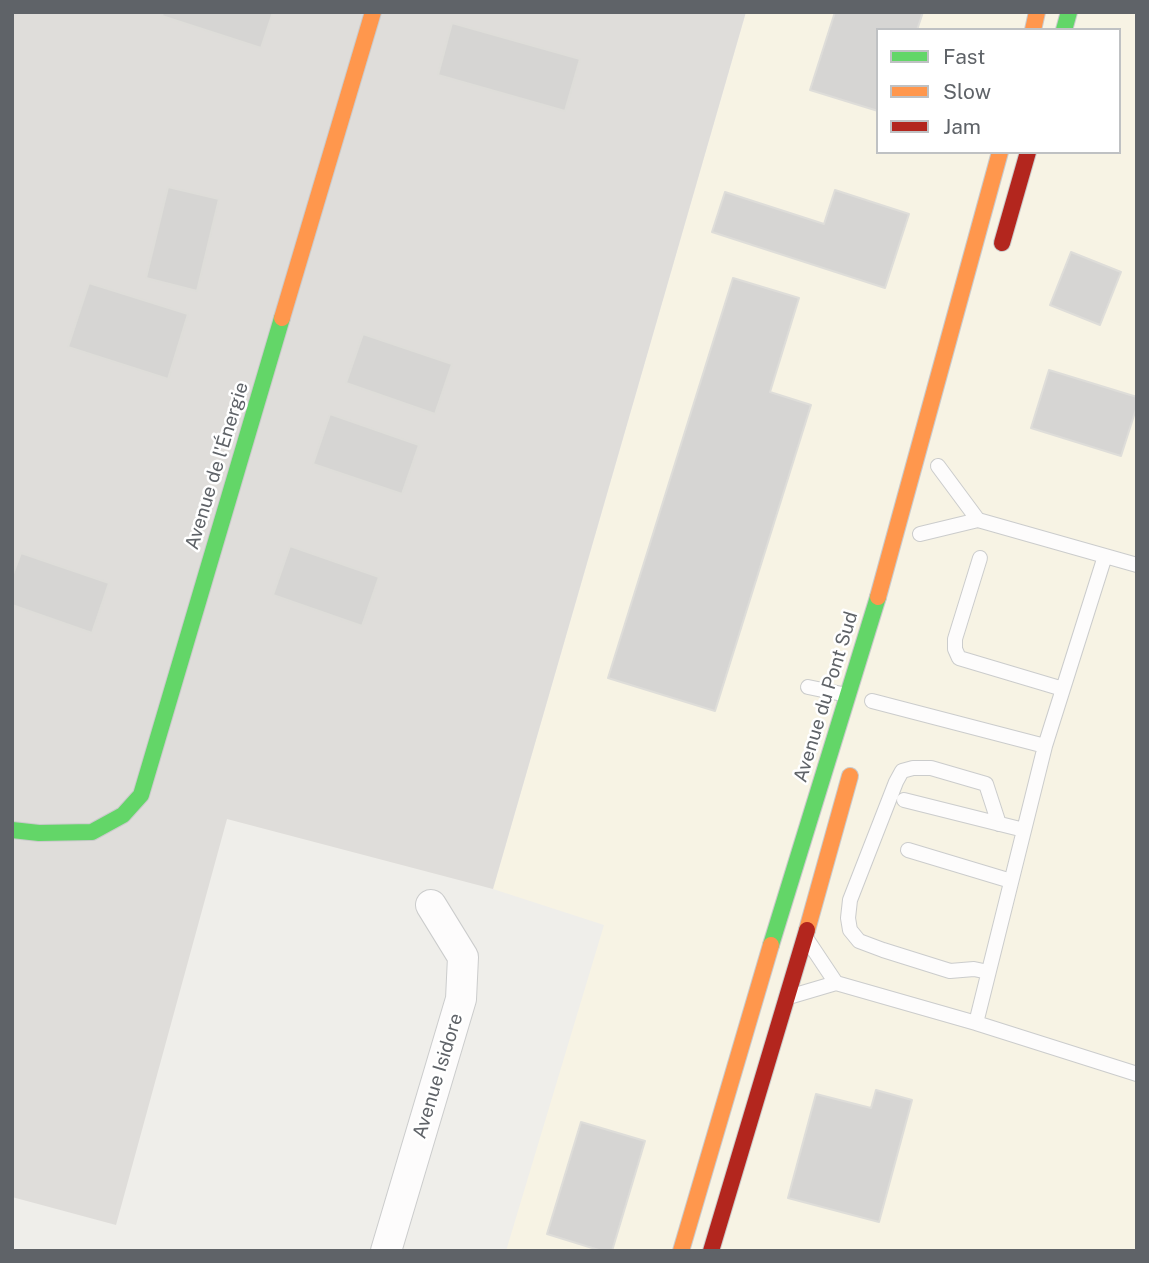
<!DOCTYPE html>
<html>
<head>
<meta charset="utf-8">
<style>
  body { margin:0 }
  #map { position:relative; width:1149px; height:1263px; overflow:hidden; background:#efeeea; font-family:"Public Sans",sans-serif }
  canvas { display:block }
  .frame { position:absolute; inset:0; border:14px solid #5f6368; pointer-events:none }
  .legend { position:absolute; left:876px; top:28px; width:245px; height:126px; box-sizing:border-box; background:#fff; border:2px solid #bfc1c3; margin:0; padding:9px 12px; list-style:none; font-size:21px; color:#5f6368 }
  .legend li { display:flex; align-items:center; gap:14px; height:35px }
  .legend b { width:35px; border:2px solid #bfc1c3 }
</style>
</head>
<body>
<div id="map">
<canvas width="1149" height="1263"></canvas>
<div class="frame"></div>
<ul class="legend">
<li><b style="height:9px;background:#63d668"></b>Fast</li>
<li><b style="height:9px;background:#ff974d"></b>Slow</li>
<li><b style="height:9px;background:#b3261e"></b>Jam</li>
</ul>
</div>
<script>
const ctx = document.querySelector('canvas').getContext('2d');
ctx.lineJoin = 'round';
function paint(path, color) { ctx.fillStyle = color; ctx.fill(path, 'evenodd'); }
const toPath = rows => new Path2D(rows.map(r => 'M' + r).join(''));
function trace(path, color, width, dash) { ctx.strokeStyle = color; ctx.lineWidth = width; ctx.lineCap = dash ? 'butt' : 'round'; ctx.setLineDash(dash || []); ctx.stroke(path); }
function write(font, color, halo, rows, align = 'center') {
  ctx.font = font + ' "Public Sans",sans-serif'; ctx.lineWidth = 5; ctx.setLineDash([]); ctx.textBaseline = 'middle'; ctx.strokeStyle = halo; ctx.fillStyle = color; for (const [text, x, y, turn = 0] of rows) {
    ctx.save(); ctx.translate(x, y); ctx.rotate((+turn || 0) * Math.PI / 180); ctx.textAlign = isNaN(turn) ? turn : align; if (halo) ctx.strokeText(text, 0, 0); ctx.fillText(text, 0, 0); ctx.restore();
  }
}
paint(toPath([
  [746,12,1137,12,1137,1251,506,1251,604,925,493,889],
  [878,30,1119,30,1119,152,878,152]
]), '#f7f3e4');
paint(toPath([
  [12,12,746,12,493,889,227,819,116,1225,12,1197]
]), '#dfddda');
const building = toPath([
  [163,12,273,12,261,48,162,16,163,12],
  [835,12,923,12,917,30,878,30,878,111,810,90,835,12],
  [452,23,580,59,565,111,438,75,452,23],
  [168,187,219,199,197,291,146,278,168,187],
  [835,190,909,214,885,288,712,232,725,192,824,224,835,190],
  [1071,252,1121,272,1100,325,1050,305,1071,252],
  [733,278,799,298,770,392,811,405,715,711,608,678,733,278],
  [89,283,188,314,168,379,68,347,89,283],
  [363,334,452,364,435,414,346,383,363,334],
  [1049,370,1137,397,1137,406,1121,456,1031,428,1049,370],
  [330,414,419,445,402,494,313,464,330,414],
  [290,546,379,577,362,626,273,595,290,546],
  [21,553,109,583,92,633,12,605,12,577,21,553],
  [876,1090,912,1100,879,1222,788,1198,816,1094,871,1108,876,1090],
  [581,1122,645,1141,612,1251,602,1251,547,1234,581,1122]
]);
paint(building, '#d6d5d3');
trace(building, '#deddd9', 2);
const lane = toPath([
  [938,466,978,520,1137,565],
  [920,534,978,520],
  [1105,556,1045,746,976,1023,1137,1074],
  [980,558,955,639,955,649,959,658,1063,689],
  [808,687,847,695],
  [872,701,1045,746],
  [904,800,1024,830],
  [908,850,1011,881],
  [808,941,836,983],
  [988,972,974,969,950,971,883,950,859,941,850,930,848,918,850,900,896,782,902,771,913,768,931,768,986,784,999,824],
  [792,996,836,983,976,1023]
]);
const street = toPath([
  [386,1251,461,999,463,957,431,905]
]);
const fast = toPath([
  [1064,30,1069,12],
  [12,830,39,833,92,832,123,815,141,795,282,318],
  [771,945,878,597]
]);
const slow = toPath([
  [1033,30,1037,12],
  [282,318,373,12],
  [878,597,1000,152],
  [807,930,850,776],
  [681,1251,771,945]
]);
const jam = toPath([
  [1002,243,1028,152],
  [711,1251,807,930]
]);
trace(lane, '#cbcccc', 16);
trace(street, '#cbcccc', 32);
trace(fast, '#cacacb', 18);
trace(slow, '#cacacb', 18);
trace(jam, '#cacacb', 18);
trace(lane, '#fdfcfc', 14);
trace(street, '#fdfcfc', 30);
trace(fast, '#63d668', 16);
trace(slow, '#ff974d', 16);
trace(jam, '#b3261e', 16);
write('19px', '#5f6368', '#fff', [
  ["Avenue de l'Énergie",217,466,-73],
  ["Avenue du Pont Sud",826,697,-73],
  ["Avenue Isidore",438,1076,-73]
]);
</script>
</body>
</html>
